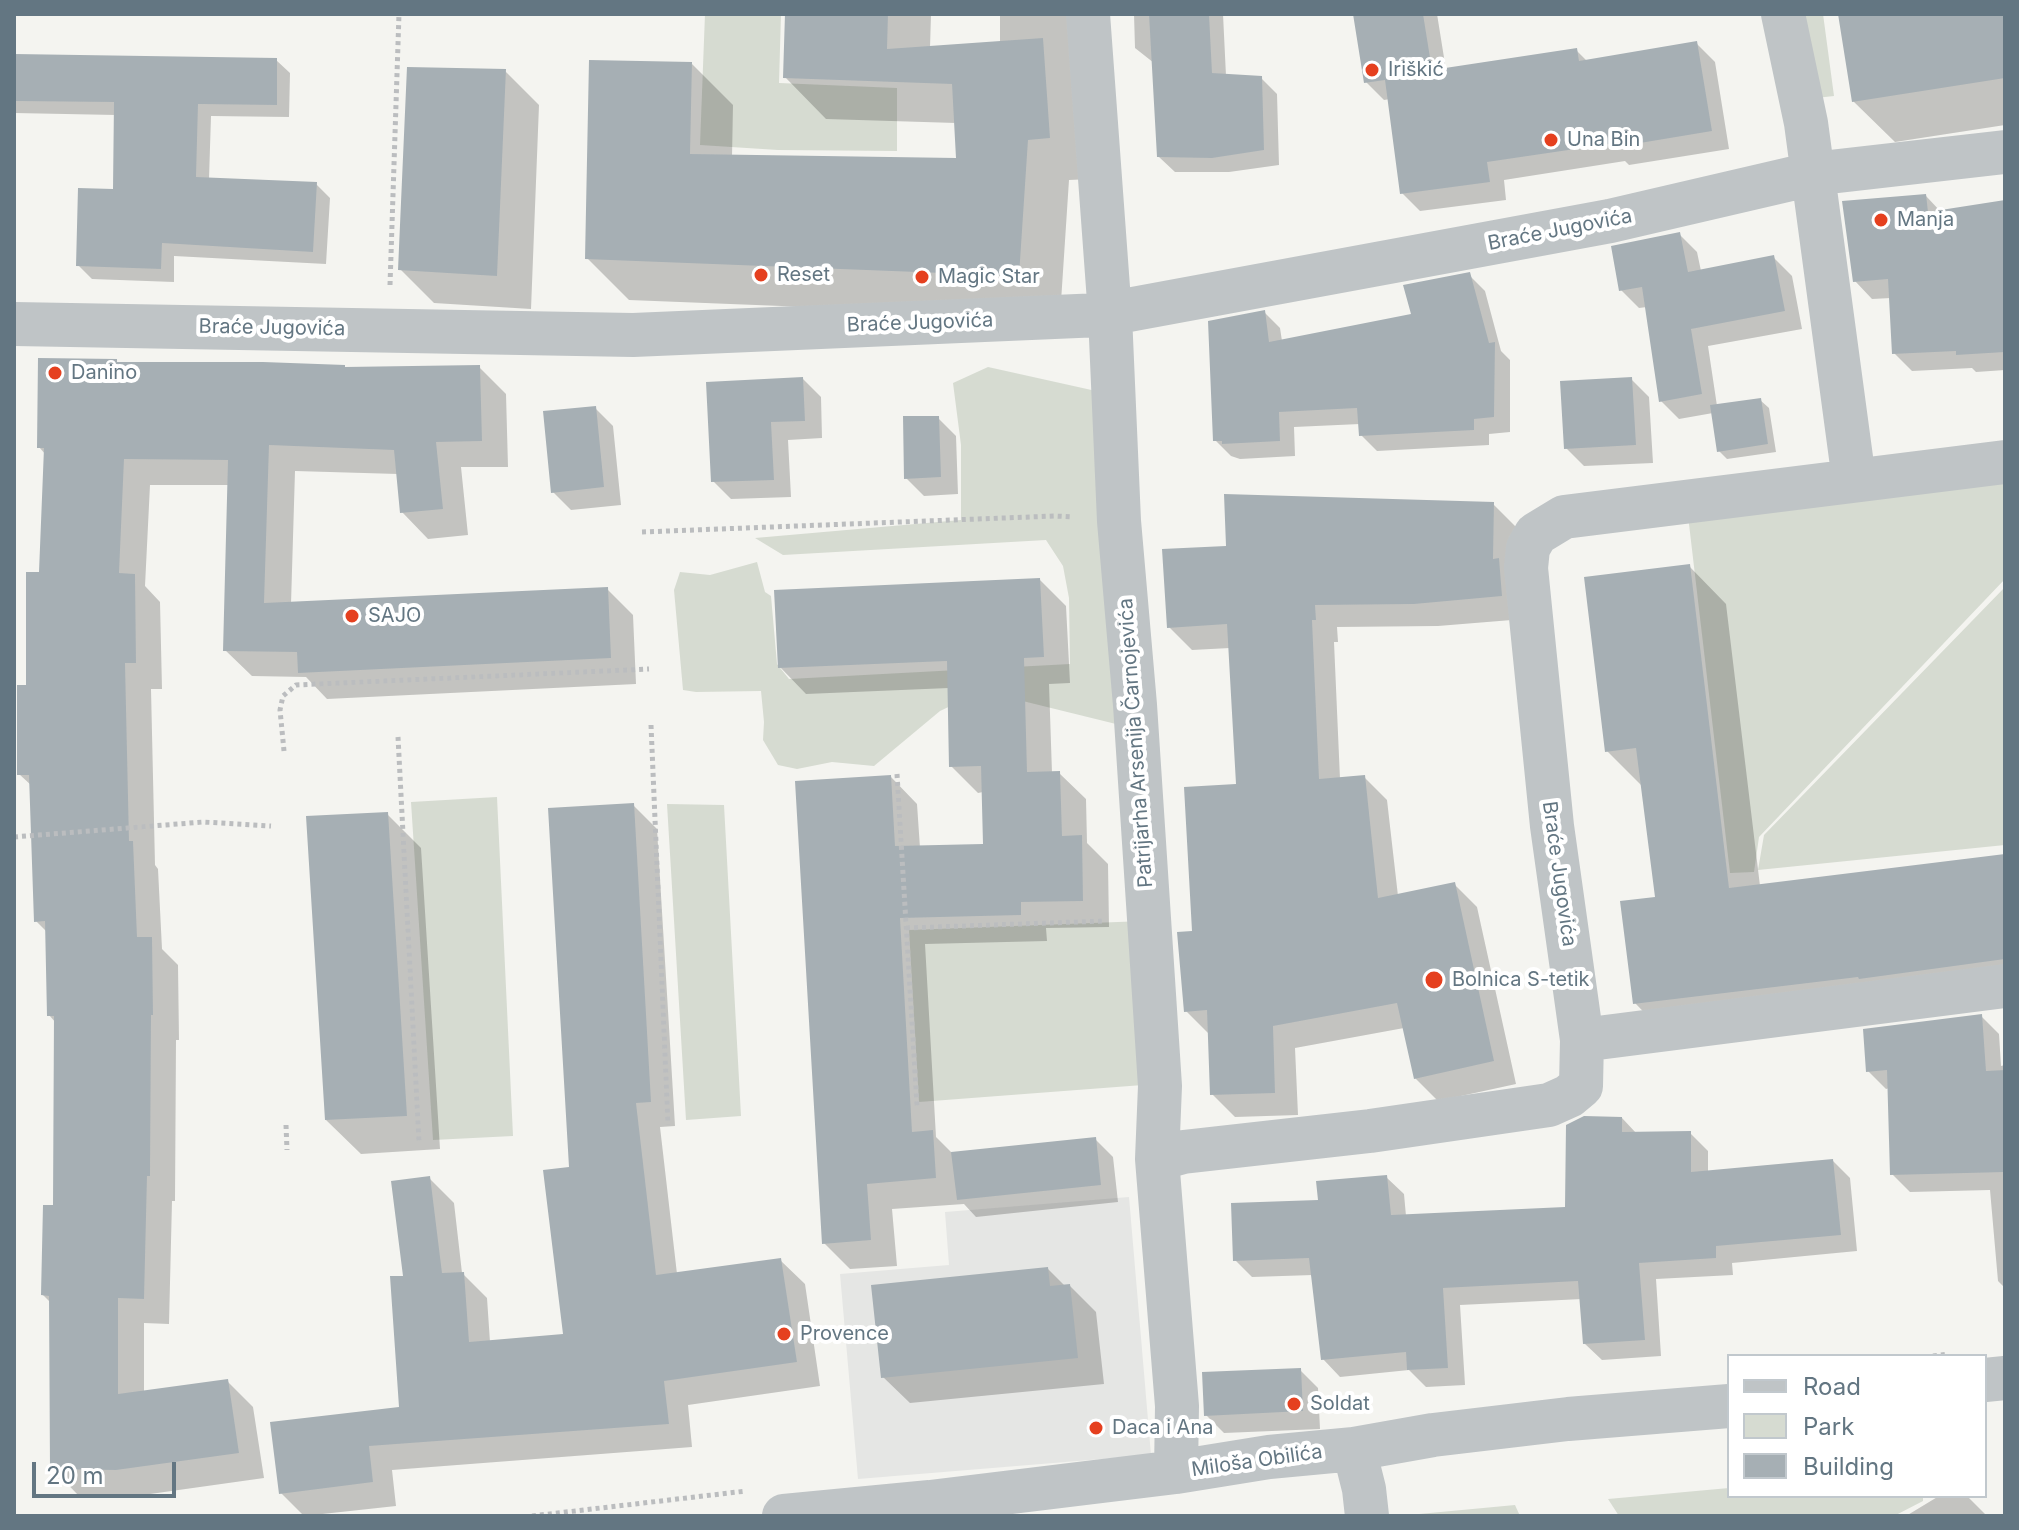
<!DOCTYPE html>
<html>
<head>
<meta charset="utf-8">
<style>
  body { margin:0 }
  #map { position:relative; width:2019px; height:1530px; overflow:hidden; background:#f4f4f0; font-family:Inter,sans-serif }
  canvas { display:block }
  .frame { position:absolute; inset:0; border:16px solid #637682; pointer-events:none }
  .legend { position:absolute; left:1727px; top:1354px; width:260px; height:144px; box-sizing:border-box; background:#fff; border:2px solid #c1c8cd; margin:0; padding:10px 14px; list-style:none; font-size:24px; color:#637682 }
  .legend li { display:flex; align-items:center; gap:16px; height:40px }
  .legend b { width:40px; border:2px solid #c1c8cd }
  .scale { position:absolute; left:32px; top:1462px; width:144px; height:36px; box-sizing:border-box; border:4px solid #637682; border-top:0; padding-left:10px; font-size:24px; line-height:28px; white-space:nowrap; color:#637682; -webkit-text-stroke:6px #fff; paint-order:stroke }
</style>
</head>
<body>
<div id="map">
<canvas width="2019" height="1530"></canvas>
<div class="frame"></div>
<ul class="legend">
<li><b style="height:10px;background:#bfc4c6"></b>Road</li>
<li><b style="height:22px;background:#d6dbd1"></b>Park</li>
<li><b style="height:22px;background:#a6afb4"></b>Building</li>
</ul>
<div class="scale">20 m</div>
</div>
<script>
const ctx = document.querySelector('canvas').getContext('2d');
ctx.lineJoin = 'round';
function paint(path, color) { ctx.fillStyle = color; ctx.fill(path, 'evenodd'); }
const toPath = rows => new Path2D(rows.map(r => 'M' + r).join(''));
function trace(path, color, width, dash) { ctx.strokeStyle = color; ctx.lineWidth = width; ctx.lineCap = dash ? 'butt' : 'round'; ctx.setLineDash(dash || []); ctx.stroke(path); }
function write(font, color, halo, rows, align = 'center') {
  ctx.font = font + ' Inter,sans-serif'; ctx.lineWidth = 8; ctx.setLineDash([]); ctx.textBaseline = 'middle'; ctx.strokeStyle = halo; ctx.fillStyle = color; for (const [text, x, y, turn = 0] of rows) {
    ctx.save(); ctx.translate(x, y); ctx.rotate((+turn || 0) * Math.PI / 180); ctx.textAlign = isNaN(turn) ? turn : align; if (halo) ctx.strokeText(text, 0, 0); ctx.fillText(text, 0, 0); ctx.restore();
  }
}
paint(toPath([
  [1129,1197,1151,1455,858,1479,840,1274,949,1265,945,1212]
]), '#e5e6e4');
paint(toPath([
  [705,14,781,14,779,83,897,88,897,151,778,150,700,145],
  [1800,14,1823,14,1834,96,1816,98],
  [988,367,1096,391,1116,724,982,691,940,711,874,766,832,762,797,769,778,765,763,740,764,722,761,691,696,692,683,690,674,590,680,572,710,575,757,562,765,592,771,596,777,664,789,679,1070,664,1069,598,1063,566,1046,540,783,555,755,538,961,520,961,445,953,383],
  [2005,470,2005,579,1759,837,1754,872,1730,873,1687,507],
  [2005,587,2005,845,1758,870,1764,835],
  [497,797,513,1136,433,1140,411,802],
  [667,804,724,805,741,1116,686,1120],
  [1144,921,1156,1084,919,1102,909,930],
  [1729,1488,1729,1496,1923,1496,1923,1501,1894,1516,1619,1516,1608,1499],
  [1515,1505,1520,1516,1398,1516]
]), '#d6dbd1');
paint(toPath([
  [787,14,931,14,930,48,1000,43,1000,14,1098,14,1091,179,1069,180,1060,317,629,300,587,258,692,64,733,105,732,157,958,160,956,123,826,119,785,77],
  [1134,14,1223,14,1226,76,1261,78,1277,94,1279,165,1229,172,1175,172,1159,157,1154,63,1135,48],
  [1355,14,1437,14,1446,70,1576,50,1588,62,1697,44,1715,62,1729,149,1629,165,1625,161,1504,180,1506,200,1420,211,1402,193,1390,99,1384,100,1366,82],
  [1840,14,2005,14,2005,125,1895,142,1853,101],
  [14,56,276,60,290,73,289,117,211,116,209,179,316,184,330,198,326,264,174,256,174,282,92,279,78,265,115,191,116,115,14,113],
  [505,71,539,105,531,309,434,303,400,269],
  [1926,196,1941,212,2005,202,2005,370,1976,372,1972,368,1912,371,1894,353,1891,298,1872,299,1855,281],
  [1679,234,1697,252,1701,271,1774,258,1792,276,1802,329,1708,346,1717,406,1760,400,1769,408,1776,452,1727,459,1719,451,1713,413,1679,419,1661,401,1647,307,1639,308,1621,290],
  [1469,275,1485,291,1501,351,1510,360,1510,432,1489,434,1489,445,1377,451,1361,435,1360,424,1294,427,1295,456,1240,459,1231,456,1215,440,1264,312,1280,328,1282,341,1414,316],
  [116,361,119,364,345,367,347,369,479,367,506,394,508,467,461,467,468,535,428,539,402,512,398,474,295,471,291,604,607,589,633,615,636,684,327,699,306,677,252,676,225,650,230,485,150,485,145,586,160,602,162,689,151,689,155,865,158,869,162,949,178,965,179,1040,176,1040,175,1201,172,1201,169,1324,144,1323,144,1392,227,1381,253,1407,264,1478,143,1495,78,1495,52,1468,51,1303,43,1295,55,1207,56,1023,49,1015,47,932,36,921,32,786,19,774,41,574,46,455,39,447],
  [803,379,821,397,822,438,788,440,791,497,731,499,713,481],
  [1631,379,1649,397,1653,463,1584,466,1566,448],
  [595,408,613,426,621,505,571,510,553,492],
  [938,418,956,436,958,494,924,496,906,478],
  [1493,504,1516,527,1524,619,1438,626,1337,627,1338,642,1334,642,1340,779,1364,777,1387,800,1398,896,1454,884,1477,907,1516,1084,1438,1101,1415,1078,1404,1028,1295,1048,1298,1115,1235,1117,1212,1094,1209,1034,1186,1011,1194,933,1238,786,1230,648,1192,650,1169,627,1228,548],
  [1689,566,1726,604,1760,886,2005,856,2005,1001,1672,1041,1635,1003,1657,898,1643,787,1607,751],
  [1040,580,1066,606,1070,683,1049,684,1052,773,1059,773,1086,799,1087,843,1108,864,1109,927,1046,928,1047,941,925,944,936,1137,953,1154,1095,1139,1113,1157,1118,1202,976,1217,964,1204,892,1209,897,1266,850,1269,824,1243,891,777,917,804,920,848,985,846,983,792,978,793,951,766,949,688,806,694,780,667],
  [633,805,657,829,675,1126,660,1127,677,1274,780,1260,805,1284,820,1386,688,1405,692,1447,392,1470,396,1506,304,1516,281,1493,401,1408,405,1277,429,1178,454,1203,462,1273,487,1298,490,1342,566,1336,571,1169],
  [387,814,421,848,440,1149,361,1154,326,1120],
  [1981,1016,1999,1034,2001,1066,2005,1065,2005,1288,1998,1281,1990,1190,1910,1192,1892,1174,1890,1088,1886,1089,1868,1071],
  [1622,1118,1637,1134,1690,1133,1708,1151,1708,1172,1833,1161,1850,1178,1857,1251,1732,1263,1733,1275,1656,1279,1661,1356,1602,1360,1584,1343,1582,1299,1460,1305,1465,1385,1426,1387,1409,1370,1340,1377,1323,1359,1313,1275,1252,1277,1235,1260,1320,1202,1386,1177,1404,1194,1406,1216,1567,1209],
  [1048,1269,1065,1286,1070,1286,1096,1312,1104,1384,910,1403,883,1377],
  [1300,1370,1318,1388,1320,1429,1224,1433,1206,1415],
  [1939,1496,1967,1496,1987,1516,1906,1516]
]), '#0003');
paint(toPath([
  [785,14,888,14,887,49,1043,38,1050,138,1028,140,1019,276,585,259,589,60,692,62,690,154,956,158,952,84,783,78],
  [1149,14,1209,14,1212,73,1262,76,1264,150,1212,158,1157,157],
  [1353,14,1423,14,1432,70,1577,48,1579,61,1697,41,1712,131,1610,148,1609,144,1487,162,1490,182,1400,194,1385,80,1364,83],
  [1838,14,2005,14,2005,78,1852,102],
  [14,54,277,58,277,105,198,104,196,177,317,182,313,252,162,243,161,269,76,266,78,188,113,189,114,102,14,101],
  [407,67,506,69,497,276,398,270],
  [1926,194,1928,212,2005,200,2005,352,1956,355,1956,351,1892,354,1888,279,1853,282,1842,201],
  [1680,232,1688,272,1774,255,1785,311,1691,329,1702,394,1659,402,1642,287,1619,291,1611,246],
  [1470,272,1489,343,1495,342,1494,417,1474,419,1474,430,1359,436,1357,408,1279,412,1280,441,1222,444,1222,441,1213,441,1208,321,1265,310,1269,342,1411,314,1403,285],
  [38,358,117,359,117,362,263,362,345,365,345,367,480,365,482,441,436,442,443,509,400,513,394,450,269,445,264,603,608,587,611,658,298,673,297,652,223,651,228,460,124,459,119,573,135,574,136,663,125,663,129,841,133,841,137,937,152,937,153,1015,151,1015,150,1176,147,1176,144,1299,118,1298,118,1394,228,1379,239,1453,116,1470,50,1469,49,1296,41,1295,43,1205,53,1205,54,1016,47,1016,45,921,34,922,29,775,17,775,17,685,26,685,26,572,39,572,44,448,37,448],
  [803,377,805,421,771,422,774,480,711,482,706,382],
  [1632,377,1636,445,1564,449,1560,381],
  [1761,398,1768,444,1717,452,1710,405],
  [596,406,604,487,551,493,543,411],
  [903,416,939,416,941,477,904,479],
  [1224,494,1494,502,1493,559,1499,558,1502,596,1414,604,1315,605,1316,620,1312,620,1319,779,1365,775,1378,898,1455,882,1494,1061,1414,1079,1397,1003,1273,1026,1275,1093,1210,1095,1207,1010,1184,1012,1177,932,1192,931,1184,787,1236,784,1227,624,1167,628,1162,549,1226,546],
  [1690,564,1729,888,2005,854,2005,959,1859,979,1858,977,1633,1004,1620,901,1655,897,1636,748,1605,752,1584,577],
  [1040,578,1044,657,1024,658,1027,772,1060,771,1062,836,1082,835,1083,901,1021,902,1021,915,900,918,912,1132,933,1130,936,1178,867,1184,871,1240,822,1244,795,781,891,775,895,846,983,844,981,766,949,767,947,661,778,668,774,590],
  [634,803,651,1102,636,1103,656,1275,781,1258,797,1362,664,1381,669,1424,369,1446,373,1482,279,1494,270,1422,399,1407,390,1276,403,1276,391,1181,430,1176,442,1273,464,1272,469,1342,563,1334,543,1170,569,1167,548,808],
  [388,812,407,1116,325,1120,306,816],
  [1982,1014,1986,1071,2005,1070,2005,1172,1890,1175,1887,1070,1866,1072,1863,1029],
  [1584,1116,1622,1117,1622,1132,1691,1131,1691,1172,1833,1159,1841,1235,1716,1246,1716,1258,1639,1263,1645,1340,1583,1344,1578,1281,1443,1288,1448,1368,1407,1370,1406,1352,1321,1360,1309,1258,1233,1261,1231,1203,1318,1200,1316,1181,1387,1175,1391,1215,1565,1207,1566,1125],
  [1096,1137,1101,1185,957,1200,951,1152],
  [1048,1267,1050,1286,1070,1284,1078,1358,881,1378,871,1285],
  [1301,1368,1303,1411,1204,1416,1202,1372]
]), '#a6afb4');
trace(toPath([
  [390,285,399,14],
  [642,532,1055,516,1073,517],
  [651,725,668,1125],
  [398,737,419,1142],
  [284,751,280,710,283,696,296,685,649,669],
  [897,774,917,1106],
  [14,837,203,822,271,826],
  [906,928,1104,921],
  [286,1125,287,1150],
  [1933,1356,1948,1354],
  [532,1516,746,1491]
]), '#bbbdbf', 5, [4, 4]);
trace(toPath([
  [1088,14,1110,315,1119,521,1135,705,1160,1086,1157,1159,1177,1406,1176,1472],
  [1783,14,1806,123,1854,480],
  [14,324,633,335,1101,315,1610,221,1812,174,2005,152],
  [1582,1040,2005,986],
  [1157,1159,1183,1152,1370,1131,1549,1105,1569,1096,1581,1086,1582,1040,1552,826,1526,568,1528,548,1536,534,1564,517,2005,462],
  [1985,1380,2005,1378],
  [1354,1449,1364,1489,1367,1516],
  [784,1516,930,1502,1176,1472,1269,1457,1354,1449,1433,1435,1568,1419,1729,1406]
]), '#bfc4c6', 44);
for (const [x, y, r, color] of [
  [1372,70,8,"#e5401f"],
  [1551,140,8,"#e5401f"],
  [1881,220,8,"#e5401f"],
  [761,275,8,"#e5401f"],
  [922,277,8,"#e5401f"],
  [55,373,8,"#e5401f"],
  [352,616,8,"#e5401f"],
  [1434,980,10,"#e5401f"],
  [784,1334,8,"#e5401f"],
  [1294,1404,8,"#e5401f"],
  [1096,1428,8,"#e5401f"]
]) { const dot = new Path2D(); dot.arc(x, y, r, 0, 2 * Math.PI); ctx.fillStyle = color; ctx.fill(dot); trace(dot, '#fff', 3); }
write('20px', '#637682', '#fff', [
  ["Iriškić",1388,70],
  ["Una Bin",1567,140],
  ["Manja",1897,220],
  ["Reset",777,275],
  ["Magic Star",938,277],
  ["Danino",71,373],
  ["SAJO",368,616],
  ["Bolnica S-tetik",1452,980],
  ["Provence",800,1334],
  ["Soldat",1310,1404],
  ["Daca i Ana",1112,1428]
], 'left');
write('20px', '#637682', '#fff', [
  ["Braće Jugovića",1560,230,-11],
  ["Braće Jugovića",920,323,-2],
  ["Braće Jugovića",272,328,1],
  ["Patrijarha Arsenija Čarnojevića",1136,743,-94],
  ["Braće Jugovića",1559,874,82],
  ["Miloša Obilića",1257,1461,-8]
]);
</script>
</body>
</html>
